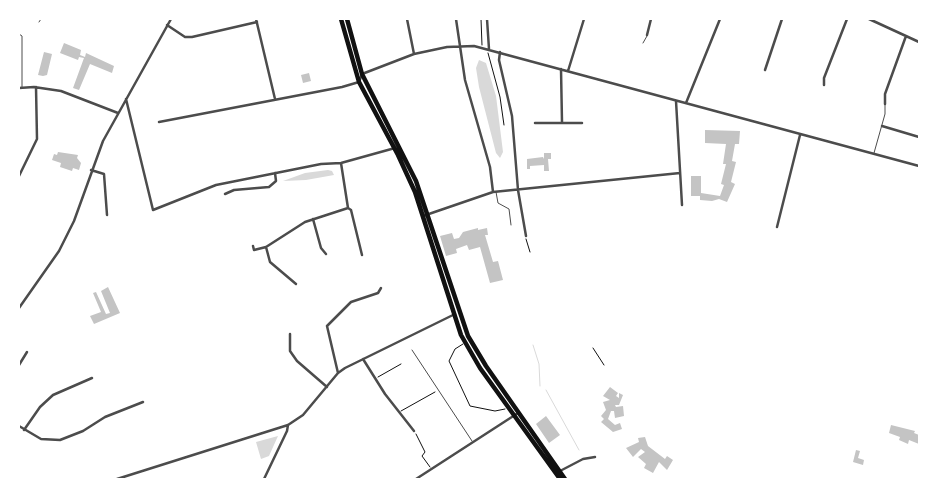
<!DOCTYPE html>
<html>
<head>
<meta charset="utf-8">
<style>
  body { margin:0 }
  #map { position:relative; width:938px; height:498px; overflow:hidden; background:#fff; font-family:"IBM Plex Sans",sans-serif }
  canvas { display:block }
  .frame { position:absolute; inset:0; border:20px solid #fff; pointer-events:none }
</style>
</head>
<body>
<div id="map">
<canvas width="938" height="498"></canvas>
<div class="frame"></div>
</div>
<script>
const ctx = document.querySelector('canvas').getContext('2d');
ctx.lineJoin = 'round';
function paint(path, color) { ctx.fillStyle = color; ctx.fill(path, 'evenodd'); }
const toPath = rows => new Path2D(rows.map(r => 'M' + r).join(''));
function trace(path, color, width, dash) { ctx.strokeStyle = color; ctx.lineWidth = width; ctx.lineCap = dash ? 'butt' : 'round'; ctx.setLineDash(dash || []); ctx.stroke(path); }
paint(toPath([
  [479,60,486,63,496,96,503,152,500,158,496,153,479,87,476,68],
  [328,170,332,171,334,175,306,180,283,181,305,173],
  [278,436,269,456,261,459,256,442]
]), '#d9d9d9');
trace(toPath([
  [533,345,539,364,540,386],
  [546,390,579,450]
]), '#d9d9d9', 1);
paint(toPath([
  [64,43,81,50,80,55,85,57,86,53,114,66,112,73,90,64,79,90,73,88,84,58,79,57,78,60,60,53],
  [44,52,52,54,47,75,43,76,38,75],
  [309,73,311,81,303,83,301,75],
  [705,130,740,131,739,144,735,144,732,161,736,162,731,182,735,184,727,202,719,199,712,201,700,200,700,196,691,196,691,176,701,176,701,193,720,196,724,185,721,184,726,164,723,164,726,144,705,143],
  [58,152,78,155,77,158,81,163,79,170,73,168,72,171,60,167,61,163,52,160,54,154,57,155],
  [544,153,551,153,551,159,548,159,549,171,544,171,544,165,530,166,530,169,527,169,527,159,543,157,544,159],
  [478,228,478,230,487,228,488,235,485,235,493,262,498,261,503,280,490,283,480,247,469,250,467,245,456,249,457,253,446,256,440,236,452,233,454,239,459,238,463,232],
  [108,287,120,313,94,324,90,316,101,312,93,293,96,292,106,314,110,313,101,291],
  [610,387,618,393,616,396,619,398,619,393,623,395,619,405,615,405,616,407,623,406,624,416,615,418,614,411,611,411,608,419,615,425,620,423,622,429,613,432,601,422,604,419,601,416,606,410,603,402,610,400,603,396],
  [546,416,560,435,549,443,536,424],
  [891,425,915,431,914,433,919,435,919,444,909,440,908,444,899,440,900,437,889,433],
  [645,437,648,446,665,459,667,456,673,460,667,470,659,462,653,473,644,468,646,464,638,457,645,452,641,449,633,457,626,448,639,442,638,438],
  [856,450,860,451,858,458,864,460,863,465,853,462]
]), '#c4c4c4');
trace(toPath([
  [481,19,482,45],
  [488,53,500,97,504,125],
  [526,239,530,252],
  [463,344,455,349,449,361,470,406,495,411,505,409],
  [593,348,604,365],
  [378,377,401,364],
  [401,411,435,392],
  [416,434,425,452,422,456,430,467]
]), '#111', 1);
trace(toPath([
  [39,22,41,19],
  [19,34,22,36,22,87],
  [643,43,647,36],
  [874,153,885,114,885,104],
  [496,192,498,203,509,209,511,225],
  [412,350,472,441]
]), '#4c4c4c', 1);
trace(toPath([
  [256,19,275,99],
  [407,19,414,54],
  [456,19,465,80,490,167,493,192],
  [487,19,489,49],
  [869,19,919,42],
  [167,25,185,37,192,37,257,22],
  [647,35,651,19],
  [500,52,499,60,512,116,518,190,526,236],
  [561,69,562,122],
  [765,70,782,19],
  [568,71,584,19],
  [824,85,824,78,847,19],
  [19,88,34,87,61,91,118,113],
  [126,99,153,210,216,185,321,164,341,163,395,148],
  [676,101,682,205],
  [686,103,720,19],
  [885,104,885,94,906,36],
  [159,122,342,87,359,82,362,74,414,54,447,47,474,46,919,166],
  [535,123,582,123],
  [882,126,919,137],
  [341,163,348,208,351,210,362,255],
  [91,170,104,174,107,215],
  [19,176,37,139,36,87],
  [225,194,234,190,269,187,276,181,275,173],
  [423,216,493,192,680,173],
  [313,219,321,248,326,254],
  [777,227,800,135],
  [253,246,254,250,266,247],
  [296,284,270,262,266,247,305,222,348,208],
  [19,308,59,251,74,221,103,141,171,19],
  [290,334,290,351,297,361,327,387],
  [363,359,385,394,414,431],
  [19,365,27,352],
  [338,373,327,326,351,302,378,293,381,288],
  [19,426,41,439,60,440,83,431,105,417,143,402],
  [24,430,40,407,53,395,92,378],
  [560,471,583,459,595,457],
  [117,479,288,425,303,415,338,373,345,368,455,314],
  [264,479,287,431,288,425],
  [416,479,518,413]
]), '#4c4c4c', 2.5);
trace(toPath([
  [341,19,359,82,398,155,415,192,461,335,480,368,560,479],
  [347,19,362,74,416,181,468,336,486,366,565,479]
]), '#111', 4.5);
</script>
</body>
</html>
